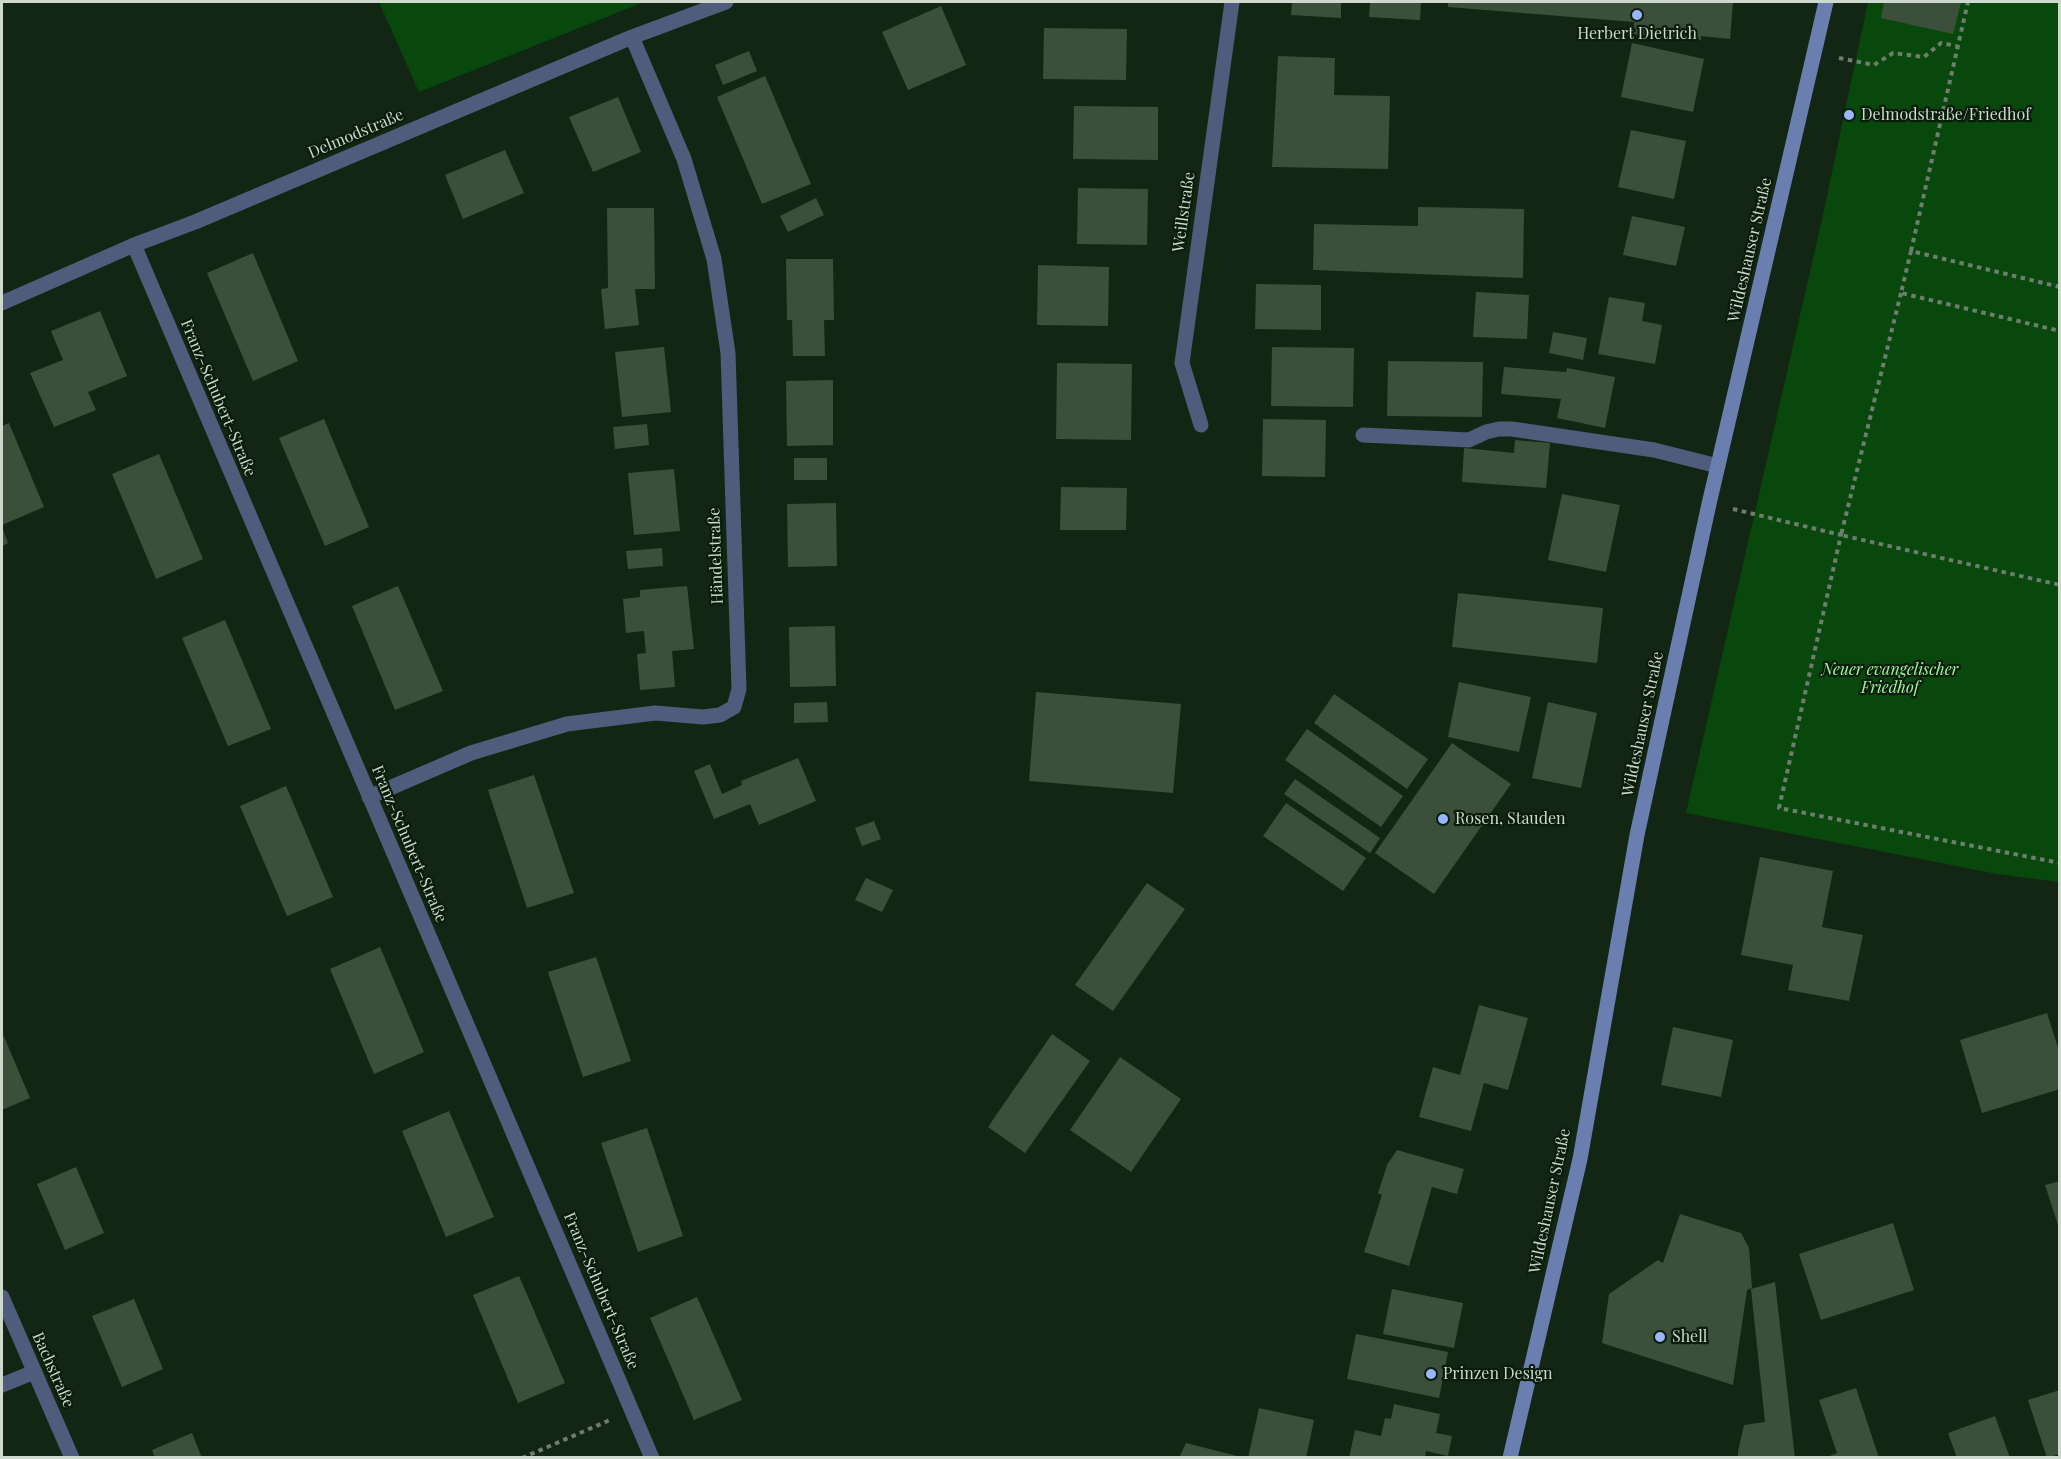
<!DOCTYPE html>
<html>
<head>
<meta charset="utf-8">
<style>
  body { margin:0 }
  #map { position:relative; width:2061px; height:1459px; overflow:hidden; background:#132613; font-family:"Playfair Display",serif }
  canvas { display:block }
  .frame { position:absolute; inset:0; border:3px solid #cdd9cc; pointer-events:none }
</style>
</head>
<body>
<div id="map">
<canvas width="2061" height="1459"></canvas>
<div class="frame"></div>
</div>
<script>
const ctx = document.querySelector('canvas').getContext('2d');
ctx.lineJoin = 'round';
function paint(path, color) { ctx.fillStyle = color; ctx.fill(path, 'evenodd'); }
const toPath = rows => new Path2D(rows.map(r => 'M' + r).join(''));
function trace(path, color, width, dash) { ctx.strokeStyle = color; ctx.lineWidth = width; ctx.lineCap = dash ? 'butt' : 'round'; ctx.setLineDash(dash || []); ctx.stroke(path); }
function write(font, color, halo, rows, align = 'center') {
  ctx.font = font + ' "Playfair Display",serif'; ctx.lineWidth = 4.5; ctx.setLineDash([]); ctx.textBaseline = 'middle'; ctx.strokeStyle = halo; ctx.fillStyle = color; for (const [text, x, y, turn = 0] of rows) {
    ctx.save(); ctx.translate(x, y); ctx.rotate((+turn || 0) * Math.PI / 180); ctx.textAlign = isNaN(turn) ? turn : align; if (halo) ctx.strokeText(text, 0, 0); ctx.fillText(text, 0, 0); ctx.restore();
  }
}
paint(toPath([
  [379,2,644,2,419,92],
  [1868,2,2059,2,2059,882,1997,874,1686,813,1823,215]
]), '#09480c');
paint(toPath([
  [1292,2,1341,2,1341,18,1291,15],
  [1370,2,1421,2,1420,20,1369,17],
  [1448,2,1733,2,1730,39,1701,36,1701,40,1633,34,1634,22,1448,7],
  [1884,2,1961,2,1953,34,1881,18],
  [941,6,966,65,908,90,882,32],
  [1044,28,1127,29,1126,80,1043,79],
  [1632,43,1704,59,1693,112,1621,97],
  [749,51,757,71,723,85,715,65],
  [1278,56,1335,58,1334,95,1390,96,1388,169,1272,167],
  [765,76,811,184,762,204,717,97],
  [618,97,641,152,593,172,569,117],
  [1074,106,1158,107,1158,160,1073,159],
  [1631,130,1686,141,1674,199,1618,187],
  [505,150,524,193,463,219,445,175],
  [1078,188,1148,189,1147,245,1077,244],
  [816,198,824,215,788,232,780,216],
  [1418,207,1524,209,1523,278,1313,270,1314,224,1418,226],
  [607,208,654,208,655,289,635,289,639,325,605,329,601,289,608,288],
  [1632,216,1685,227,1676,266,1623,255],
  [253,253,298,361,253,381,207,273],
  [786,259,833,259,834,320,824,320,825,356,793,356,792,320,787,320],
  [1038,265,1109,267,1108,326,1037,325],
  [1256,284,1321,285,1321,330,1255,329],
  [1476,292,1529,295,1527,339,1473,337],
  [1609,297,1645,303,1642,321,1662,325,1655,364,1598,354],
  [100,311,127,376,88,392,96,410,54,427,30,373,63,360,51,331],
  [1553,332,1587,338,1583,360,1549,353],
  [664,347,671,412,622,417,615,352],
  [1272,347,1354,348,1353,407,1271,406],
  [1388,361,1483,362,1482,417,1387,416],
  [1057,363,1132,364,1131,440,1056,439],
  [1504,367,1566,372,1567,368,1615,377,1605,428,1557,418,1561,399,1501,394],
  [833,380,833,445,787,446,786,381],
  [324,419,369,527,325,546,279,438],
  [1263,419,1326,420,1325,477,1262,476],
  [9,423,44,507,2,525,2,426],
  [647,424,649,445,615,449,613,427],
  [1515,440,1550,443,1546,488,1462,482,1464,448,1514,453],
  [159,454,203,559,156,579,112,474],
  [794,458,827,458,827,480,794,480],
  [674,469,680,531,634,535,628,473],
  [1061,487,1127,488,1126,530,1060,530],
  [1562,494,1620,505,1606,572,1548,560],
  [836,503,837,566,788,567,787,504],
  [2,527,8,543,2,546],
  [662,548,663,566,628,569,626,551],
  [398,586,443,691,395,710,352,606],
  [687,586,694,649,672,651,675,687,640,690,637,654,646,653,644,631,626,633,623,599,640,597,640,590],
  [1458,593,1603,608,1597,663,1452,647],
  [225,620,271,729,228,746,182,638],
  [835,626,836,686,790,687,789,627],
  [1459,682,1531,697,1519,752,1448,737],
  [1036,692,1181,704,1173,793,1029,781],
  [1334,694,1428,759,1407,789,1314,723],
  [827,702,828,722,794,723,794,703],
  [1548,702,1597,713,1581,788,1532,778],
  [1307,729,1403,796,1381,827,1285,760],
  [1452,743,1511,784,1434,894,1375,853],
  [798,758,816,801,759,825,750,804,714,819,694,771,710,764,722,794,742,785,741,781],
  [534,775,574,893,527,908,488,790],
  [1295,779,1380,838,1370,853,1284,794],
  [286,786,333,897,287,916,240,806],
  [1286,803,1366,858,1343,891,1263,836],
  [874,821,881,839,862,846,855,828],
  [1760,857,1833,871,1822,927,1863,935,1849,1001,1788,990,1793,965,1741,955],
  [866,878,893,890,882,912,855,900],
  [1147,883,1185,909,1113,1011,1075,985],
  [380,947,424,1052,374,1074,330,969],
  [596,957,631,1061,583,1077,548,972],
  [1479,1005,1528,1018,1508,1090,1484,1083,1471,1131,1419,1117,1433,1067,1460,1075],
  [2047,1013,2060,1054,2060,1089,1982,1113,1960,1040],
  [1673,1027,1733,1040,1721,1097,1661,1085],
  [2,1032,30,1098,2,1110],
  [1052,1034,1090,1061,1025,1153,988,1127],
  [1120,1057,1181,1099,1131,1172,1070,1130],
  [449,1111,494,1217,446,1237,402,1131],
  [647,1128,683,1236,638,1252,601,1143],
  [1397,1150,1464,1169,1457,1194,1432,1187,1409,1266,1364,1252,1382,1195,1378,1193,1387,1165],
  [76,1167,104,1233,65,1250,37,1184],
  [2060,1181,2060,1228,2059,1228,2045,1185],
  [1680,1214,1741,1233,1749,1248,1752,1288,1747,1290,1733,1385,1602,1343,1609,1294,1658,1260,1663,1263],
  [1893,1223,1914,1290,1821,1320,1799,1254],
  [519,1276,565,1383,518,1403,473,1295],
  [1775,1282,1795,1458,1738,1458,1738,1451,1744,1425,1765,1422,1751,1289],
  [1392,1289,1463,1303,1454,1348,1383,1334],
  [697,1297,742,1400,694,1420,650,1318],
  [134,1299,163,1369,122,1387,92,1316],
  [1356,1334,1448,1352,1439,1398,1347,1379],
  [1856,1388,1879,1458,1825,1458,1837,1453,1819,1400],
  [2060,1390,2060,1454,2047,1458,2028,1400],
  [1394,1404,1440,1414,1436,1433,1452,1436,1448,1456,1426,1451,1425,1458,1349,1458,1355,1430,1381,1436,1385,1418,1391,1419],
  [1259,1408,1314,1420,1306,1458,1248,1458],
  [1995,1416,2010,1458,1957,1458,1948,1433],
  [192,1433,202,1458,155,1458,152,1450],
  [1186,1443,1241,1457,1241,1458,1179,1458]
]), '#3b4f3a');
trace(toPath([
  [1839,58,1874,65,1893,53,1924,57,1941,43,1957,46],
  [1911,251,1968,2],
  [2060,287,1911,251,1901,293,2060,331],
  [1901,293,1841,535,2060,585],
  [1733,509,1841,535,1779,808,2060,863],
  [522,1458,610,1420]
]), '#6e7d6d', 4, [4.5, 4.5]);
trace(toPath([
  [1363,435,1469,440,1486,432,1499,429,1512,429,1654,450,1718,466]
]), '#505c7b', 15);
trace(toPath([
  [134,245,652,1458],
  [2,303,134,245,195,222,632,37,726,2],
  [1201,425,1182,363,1232,2],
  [369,797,471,753,567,724,655,713,703,717,720,715,734,707,739,689,728,353,714,259,684,159,632,37],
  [2,1297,72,1458],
  [2,1385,34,1372]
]), '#505c7b', 15);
trace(toPath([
  [1510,1458,1580,1159,1637,835,1709,504,1826,2]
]), '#6a7eb0', 15);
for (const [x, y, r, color] of [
  [1637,15,6,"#98b5fd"],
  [1849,115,6,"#98b5fd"],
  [1443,819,6,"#98b5fd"],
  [1660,1337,6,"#98b5fd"],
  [1431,1374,6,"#98b5fd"]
]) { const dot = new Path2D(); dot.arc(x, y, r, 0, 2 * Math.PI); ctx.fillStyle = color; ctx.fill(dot); trace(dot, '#0a1c0a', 2); }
write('16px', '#cdd9cc', '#0a1c0a', [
  ["Herbert Dietrich",1637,34,"center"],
  ["Delmodstraße/Friedhof",1861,115],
  ["Rosen, Stauden",1455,819],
  ["Shell",1672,1337],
  ["Prinzen Design",1443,1374]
], 'left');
write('16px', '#cdd9cc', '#0a1c0a', [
  ["Delmodstraße",356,134,-23],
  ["Weillstraße",1184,212,-82],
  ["Wildeshauser Straße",1750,250,-77],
  ["Franz-Schubert-Straße",218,398,67],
  ["Händelstraße",716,556,-92],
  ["Wildeshauser Straße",1643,724,-78],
  ["Franz-Schubert-Straße",409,844,67],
  ["Wildeshauser Straße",1550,1201,-78],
  ["Franz-Schubert-Straße",601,1291,67],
  ["Bachstraße",53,1370,66]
]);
write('italic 16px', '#a0f79d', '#0a1c0a', [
  ["Neuer evangelischer",1890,670],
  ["Friedhof",1890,688]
]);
</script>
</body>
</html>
